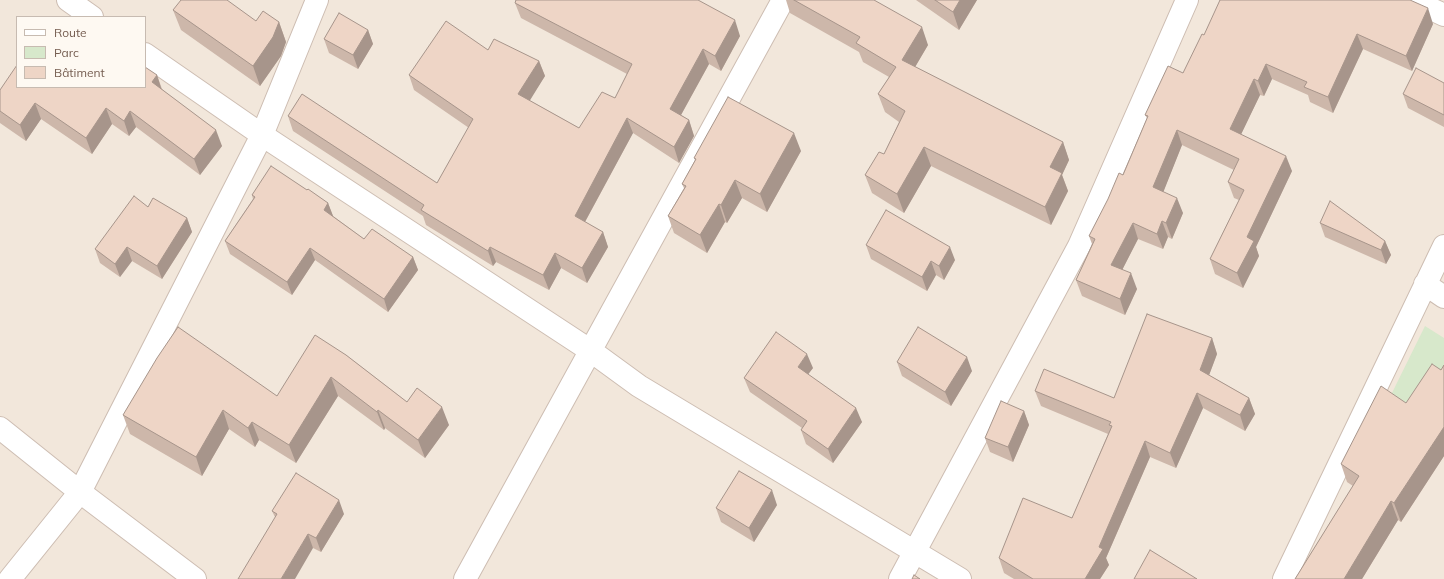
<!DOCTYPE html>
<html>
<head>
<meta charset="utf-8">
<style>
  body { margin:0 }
  #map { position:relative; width:1444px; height:579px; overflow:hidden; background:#fbf5ec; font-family:Mulish,sans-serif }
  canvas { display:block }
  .legend { position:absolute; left:16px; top:16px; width:130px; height:72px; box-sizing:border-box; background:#fef9f2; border:1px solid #c7bbb1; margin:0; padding:5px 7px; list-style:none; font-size:12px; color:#755d50 }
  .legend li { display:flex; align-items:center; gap:8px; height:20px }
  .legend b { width:20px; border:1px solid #c7bbb1 }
</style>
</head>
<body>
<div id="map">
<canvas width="1444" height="579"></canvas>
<ul class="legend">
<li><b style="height:5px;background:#fff"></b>Route</li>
<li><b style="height:11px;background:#d7e8cb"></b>Parc</li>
<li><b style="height:11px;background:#eed5c6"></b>Bâtiment</li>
</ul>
</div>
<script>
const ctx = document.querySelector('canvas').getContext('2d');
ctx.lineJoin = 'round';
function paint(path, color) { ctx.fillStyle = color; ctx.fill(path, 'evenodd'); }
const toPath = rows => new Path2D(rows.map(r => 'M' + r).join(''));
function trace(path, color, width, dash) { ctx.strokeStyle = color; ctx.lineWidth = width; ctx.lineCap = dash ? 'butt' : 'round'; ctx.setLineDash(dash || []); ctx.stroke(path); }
paint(toPath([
  [0,0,1444,0,1444,579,0,579],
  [17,17,145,17,145,87,17,87]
]), '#f2e7db');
paint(toPath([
  [1425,326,1444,338,1444,378,1413,416,1389,399]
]), '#d7e8cb');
const minor = toPath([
  [68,0,92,17],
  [1412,0,1444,15],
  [145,54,262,135,591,351,639,386,960,579],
  [1425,284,1444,297],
  [0,428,80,492,195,579],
  [10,579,80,492,262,135,317,0],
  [465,579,783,0],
  [900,579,1079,246,1187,0],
  [1284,579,1444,246]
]);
trace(minor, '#cdbdb2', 24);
trace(minor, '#fff', 22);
paint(toPath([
  [786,0,874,0,928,45,915,67,1063,142,1069,160,1062,175,1068,191,1051,225,931,166,904,213,872,193,865,175,884,154,899,122,885,112,878,94,889,77,863,62,859,52,790,13],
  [916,0,977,0,959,30],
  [515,3,740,36,721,71,709,64,681,115,689,120,694,136,679,163,633,133,585,222,603,232,608,247,587,283,561,268,549,290,496,262,493,266,426,225,423,216,293,131,288,116,437,183,469,128,414,90,409,75,488,50,539,61,545,76,529,100,579,128,615,98,627,74,521,18],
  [173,10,256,21,279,22,286,42,281,56,260,86,181,30],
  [1433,24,1412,71,1363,49,1333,113,1310,102,1308,95,1272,79,1264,96,1260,95,1241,134,1292,171,1256,247,1259,256,1243,288,1215,274,1210,259,1239,200,1234,198,1228,182,1234,170,1182,145,1163,192,1183,213,1172,239,1168,237,1163,249,1138,239,1122,270,1137,289,1125,315,1082,296,1076,280,1092,244,1089,236,1123,175,1147,118,1145,115,1183,73,1204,35],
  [368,30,373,44,358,69,329,53,324,39],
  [157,75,162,89,222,146,200,175,136,127,129,136,112,124,92,154,41,119,26,141,0,123,0,90],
  [1444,83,1444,127,1408,108,1403,94],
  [801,151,767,212,742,198,727,223,725,222,707,253,674,233,668,216,684,188,682,184,695,160,694,158],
  [307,190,328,203,333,216,364,239,413,257,418,270,388,312,315,260,292,295,230,254,225,241,253,199,252,195],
  [148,207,187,218,192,232,162,279,132,261,120,277,100,263,95,249],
  [1320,223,1385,241,1391,255,1386,264,1325,237],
  [866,245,955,260,944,280,936,275,927,291,871,259],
  [1212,338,1217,354,1209,375,1249,398,1255,414,1245,431,1203,408,1176,468,1150,457,1106,558,1109,565,1100,579,1014,579,1004,573,999,558,1072,518,1108,434,1041,406,1035,391,1114,398],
  [346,355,407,402,449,425,425,458,385,428,384,430,338,396,296,463,259,440,255,447,229,429,202,476,130,434,123,415,277,396],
  [897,362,972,371,951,406,902,376],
  [1444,365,1444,456,1401,522,1398,520,1362,579,1295,579,1353,486,1347,482,1341,464,1406,403,1441,370],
  [813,368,808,374,862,422,833,463,806,444,801,430,802,428,750,392,744,378],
  [1024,411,1029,425,1013,462,990,452,985,438],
  [777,505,754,542,721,522,716,508],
  [272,511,344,514,321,552,313,548,275,517]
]), '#cdb7aa');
paint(toPath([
  [960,0,977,0,959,30,953,12],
  [1428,8,1433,24,1412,71,1406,56],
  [735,20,740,36,721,71,715,56],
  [279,22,286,42,281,56,260,86,253,66],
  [922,27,928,45,908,79,902,60],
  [368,30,373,44,358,69,353,55],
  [1357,34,1363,49,1333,113,1328,97],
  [703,49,709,64,676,124,670,109],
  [539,61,545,76,524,110,518,94],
  [1266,64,1272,79,1264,96,1258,81],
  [157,75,162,91,152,82],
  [1254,79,1260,95,1236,145,1230,129],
  [35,103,41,119,26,141,20,125],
  [106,108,112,124,92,154,86,138],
  [130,111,136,127,129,136,124,121],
  [627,118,633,133,580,231,575,216],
  [689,120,694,136,679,163,674,147],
  [216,130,222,146,200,175,194,159],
  [1177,130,1182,145,1159,203,1153,187],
  [794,133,801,151,767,212,760,194],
  [1063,142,1069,160,1062,175,1068,191,1051,225,1045,207,1050,167],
  [924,147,931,166,904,213,897,194],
  [1286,156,1292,171,1256,247,1259,256,1243,288,1237,273,1247,237],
  [735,180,742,198,727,223,721,205],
  [1177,198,1183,213,1172,239,1166,223],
  [328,203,333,216,328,222,324,210],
  [719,204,725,222,707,253,700,235],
  [187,218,192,232,162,279,157,266],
  [1162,221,1168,237,1163,249,1157,234],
  [1133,223,1138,239,1117,280,1111,265],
  [603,232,608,247,587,283,582,268],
  [1385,241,1391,255,1386,264,1381,250],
  [127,247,132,261,120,277,115,264],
  [490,247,496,262,493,266,488,251],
  [950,247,955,260,944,280,939,266],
  [310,248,315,260,292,295,287,282],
  [555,253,561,268,549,290,543,275],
  [413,257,418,270,388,312,384,299],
  [931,261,936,275,927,291,922,277],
  [1131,273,1137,289,1125,315,1120,299],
  [1212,338,1217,354,1205,386,1200,370],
  [807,354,813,368,803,381,798,367],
  [967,357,972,371,951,406,945,392],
  [331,377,338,396,296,463,289,445],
  [1197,393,1203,408,1176,468,1170,453],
  [1249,398,1255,414,1245,431,1240,415],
  [442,407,449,425,425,458,418,440],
  [856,408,862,422,833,463,828,449],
  [223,410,229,429,202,476,196,457],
  [378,410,385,428,384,430,377,412],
  [1024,411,1029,425,1013,462,1008,447],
  [252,422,259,440,255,447,248,428],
  [1444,427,1444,456,1401,522,1394,503],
  [1145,441,1150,457,1106,558,1109,565,1100,579,1085,579],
  [772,490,777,505,754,542,749,528],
  [339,500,344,514,321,552,316,538],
  [1391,501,1398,520,1362,579,1344,579],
  [308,534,313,548,295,579,281,579]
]), '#a7958b');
const building = toPath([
  [181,0,227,0,256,21,263,11,279,22,273,37,253,66,173,10,181,0],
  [516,0,698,0,735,20,715,56,703,49,670,109,689,120,674,147,627,118,575,216,603,232,582,268,555,253,543,275,490,247,488,251,421,210,424,205,288,116,302,94,437,183,473,119,409,75,446,21,488,50,494,39,539,61,518,94,579,128,602,92,615,98,632,64,515,3,516,0],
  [794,0,874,0,922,27,902,60,1063,142,1050,167,1062,173,1045,207,924,147,897,194,865,175,879,152,884,154,905,111,878,94,896,67,856,43,860,37,794,0],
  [935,0,960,0,953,12,935,0],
  [1220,0,1410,0,1428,8,1406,56,1357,34,1328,97,1304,87,1307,82,1266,64,1258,81,1254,79,1230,129,1286,156,1247,237,1254,241,1237,273,1210,259,1244,190,1228,182,1239,159,1177,130,1153,187,1177,198,1166,223,1162,221,1157,234,1133,223,1111,265,1131,273,1120,299,1076,280,1095,239,1089,236,1108,199,1119,173,1123,175,1148,116,1145,115,1168,66,1183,73,1202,34,1204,35,1220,0],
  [339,13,368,30,353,55,324,39,339,13],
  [17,65,17,87,145,87,145,67,157,75,152,82,216,130,194,159,130,111,124,121,106,108,86,138,35,103,20,125,0,111,0,90,17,65],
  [1416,68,1444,83,1444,115,1403,94,1416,68],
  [728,97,794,133,760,194,735,180,721,205,719,204,700,235,668,216,686,186,682,184,696,159,694,158,728,97],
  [271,166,307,190,308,189,328,203,324,210,364,239,372,229,413,257,384,299,310,248,287,282,225,241,255,197,252,195,271,166],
  [134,196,148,207,153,198,187,218,157,266,127,247,115,264,95,249,134,196],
  [1330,201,1385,241,1381,250,1320,223,1330,201],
  [886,210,950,247,939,266,931,261,922,277,866,245,886,210],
  [1147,314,1212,338,1200,370,1249,398,1240,415,1197,393,1170,453,1145,441,1099,547,1103,549,1085,579,1033,579,999,558,1023,498,1072,518,1112,426,1109,425,1111,422,1035,391,1044,369,1114,398,1147,314],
  [178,327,277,396,315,335,346,355,407,402,417,388,442,407,418,440,378,410,377,412,331,377,289,445,252,422,248,428,223,410,196,457,123,415,157,358,178,327],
  [918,327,967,357,945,392,897,362,918,327],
  [776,332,807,354,798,367,856,408,828,449,801,430,807,421,744,378,776,332],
  [1432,364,1441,370,1444,365,1444,427,1394,503,1391,501,1344,579,1295,579,1359,476,1341,464,1381,386,1406,403,1432,364],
  [1001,401,1024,411,1008,447,985,438,1001,401],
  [739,471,772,490,749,528,716,508,739,471],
  [296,473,339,500,316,538,308,534,281,579,238,579,277,514,272,511,296,473],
  [1150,550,1197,579,1134,579,1150,550],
  [914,575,920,579,912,579,914,575]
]);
paint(building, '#eed5c6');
trace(building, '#a7958b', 1);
</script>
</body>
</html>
